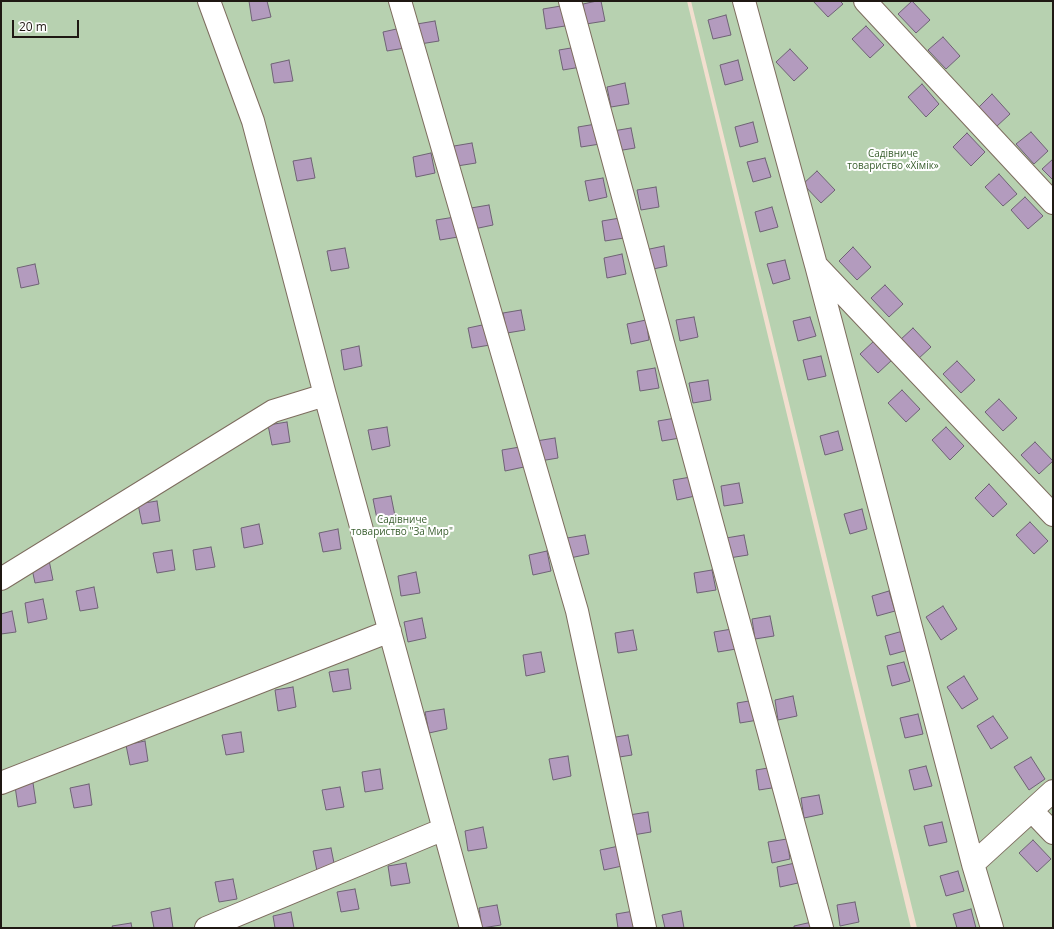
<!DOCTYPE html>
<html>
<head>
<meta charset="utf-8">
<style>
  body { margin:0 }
  #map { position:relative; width:1054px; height:929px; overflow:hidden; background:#f2dfcf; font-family:"Open Sans",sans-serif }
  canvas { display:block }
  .frame { position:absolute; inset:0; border:2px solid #1f1813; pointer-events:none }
  .scale { position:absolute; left:12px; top:20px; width:67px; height:18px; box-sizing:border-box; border:2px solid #1f1813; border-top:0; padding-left:5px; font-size:12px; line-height:14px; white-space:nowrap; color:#1f1813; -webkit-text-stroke:3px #fff; paint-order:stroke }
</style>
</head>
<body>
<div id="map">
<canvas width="1054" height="929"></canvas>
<div class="frame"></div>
<div class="scale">20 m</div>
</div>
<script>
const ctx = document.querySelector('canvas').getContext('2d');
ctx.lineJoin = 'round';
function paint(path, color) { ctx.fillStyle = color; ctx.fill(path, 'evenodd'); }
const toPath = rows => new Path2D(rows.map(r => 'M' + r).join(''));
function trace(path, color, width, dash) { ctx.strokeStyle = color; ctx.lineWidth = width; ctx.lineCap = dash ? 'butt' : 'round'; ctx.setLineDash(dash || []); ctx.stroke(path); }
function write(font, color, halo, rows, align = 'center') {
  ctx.font = font + ' "Open Sans",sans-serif'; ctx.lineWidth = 4; ctx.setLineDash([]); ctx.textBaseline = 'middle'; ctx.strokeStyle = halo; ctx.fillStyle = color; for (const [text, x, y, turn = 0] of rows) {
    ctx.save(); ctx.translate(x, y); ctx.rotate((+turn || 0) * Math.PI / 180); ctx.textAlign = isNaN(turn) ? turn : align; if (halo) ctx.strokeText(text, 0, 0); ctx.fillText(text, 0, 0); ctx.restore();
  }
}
paint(toPath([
  [1,1,687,1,911,928,1,928],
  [691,1,1053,1,1053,928,917,928]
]), '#b7d1b0');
const building = toPath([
  [249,1,267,1,271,17,252,21,249,1],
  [597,1,601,1,605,21,586,24,583,4,597,1],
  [813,1,840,1,843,4,828,17,813,1],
  [912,1,930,20,916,33,898,14,912,1],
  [561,6,565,26,546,29,543,9,561,6],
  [726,15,731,35,713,39,708,20,726,15],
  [435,21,439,41,420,44,417,24,435,21],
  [866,26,884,45,870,58,852,39,866,26],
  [401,28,405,48,387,51,383,32,401,28],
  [943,37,960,56,946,69,928,50,943,37],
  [577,47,581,67,563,70,559,50,577,47],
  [790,49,808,68,794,81,776,62,790,49],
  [289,60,293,81,274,83,271,64,289,60],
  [738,60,743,80,725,85,720,65,738,60],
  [625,83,629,104,611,107,607,87,625,83],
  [922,84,939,104,926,117,908,97,922,84],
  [992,94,1010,114,996,127,978,108,992,94],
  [753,122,758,142,740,147,735,127,753,122],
  [596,124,600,144,581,147,578,127,596,124],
  [631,128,635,148,617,151,613,131,631,128],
  [1031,132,1048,151,1034,164,1016,144,1031,132],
  [967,133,985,152,971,166,953,147,967,133],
  [472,143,476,163,457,166,454,146,472,143],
  [431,153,435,173,416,177,413,157,431,153],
  [311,158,315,178,297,181,293,161,311,158],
  [765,158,771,177,753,182,747,162,765,158],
  [1053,159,1053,180,1042,169,1053,159],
  [817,171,835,190,821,203,803,184,817,171],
  [999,174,1017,194,1003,206,985,187,999,174],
  [603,178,607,197,589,201,585,181,603,178],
  [656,187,659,207,641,210,637,190,656,187],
  [1025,197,1043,216,1028,229,1011,210,1025,197],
  [489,205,493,225,474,229,471,208,489,205],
  [772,207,778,227,760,232,755,212,772,207],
  [455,217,458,237,440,240,436,220,455,217],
  [620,218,624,238,605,241,602,221,620,218],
  [664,246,667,266,649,270,645,250,664,246],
  [853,247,871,267,857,280,839,261,853,247],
  [345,248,349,268,331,271,327,251,345,248],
  [622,254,626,274,607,278,604,258,622,254],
  [785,260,790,279,773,284,767,264,785,260],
  [35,264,39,284,21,288,17,268,35,264],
  [885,285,903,304,889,317,871,298,885,285],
  [521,310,525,330,507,333,503,313,521,310],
  [694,317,698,337,680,341,676,320,694,317],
  [810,317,816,336,798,341,793,321,810,317],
  [646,320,649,340,631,344,627,324,646,320],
  [487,324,490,345,472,348,468,328,487,324],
  [913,328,931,347,917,360,899,341,913,328],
  [874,341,892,360,878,373,860,354,874,341],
  [359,346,362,366,344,370,341,350,359,346],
  [821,356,826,376,808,380,803,360,821,356],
  [957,361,975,380,961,393,943,374,957,361],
  [655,368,659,388,640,391,637,371,655,368],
  [708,380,711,400,693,403,689,383,708,380],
  [902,390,920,409,906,422,888,403,902,390],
  [999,399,1017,418,1003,431,985,412,999,399],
  [676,418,680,438,662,441,658,421,676,418],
  [287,422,290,442,272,445,268,425,287,422],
  [387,427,390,446,372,450,368,430,387,427],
  [946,427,964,446,950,460,932,440,946,427],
  [838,431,843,450,825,455,820,436,838,431],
  [555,438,558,458,540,461,536,441,555,438],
  [1035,442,1053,461,1039,474,1021,455,1035,442],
  [520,447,524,467,505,471,502,450,520,447],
  [691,477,695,496,677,500,673,480,691,477],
  [739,483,743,503,724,506,721,486,739,483],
  [989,484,1007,504,993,517,975,498,989,484],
  [391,496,395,516,377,519,373,499,391,496],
  [157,501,160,521,142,524,138,504,157,501],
  [862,509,867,529,850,534,844,514,862,509],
  [1030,522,1048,541,1034,554,1016,535,1030,522],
  [259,524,263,544,244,548,241,528,259,524],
  [338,529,341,549,323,552,319,533,338,529],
  [585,535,589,554,570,558,567,538,585,535],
  [744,535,748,555,729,558,726,538,744,535],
  [211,547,215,567,196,570,193,550,211,547],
  [172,550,175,570,157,573,153,553,172,550],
  [547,551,551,571,533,575,529,555,547,551],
  [49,560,53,580,35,583,31,564,49,560],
  [712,570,716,590,697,593,694,573,712,570],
  [416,572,420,593,401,596,398,576,416,572],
  [94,587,98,608,80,611,76,591,94,587],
  [889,591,895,611,877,616,872,596,889,591],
  [43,599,47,619,28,623,25,603,43,599],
  [943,606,957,629,941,640,926,617,943,606],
  [12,611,16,632,1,634,1,614,12,611],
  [770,616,774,636,755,639,752,619,770,616],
  [422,618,426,638,408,642,404,622,422,618],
  [732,629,736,649,718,652,714,632,732,629],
  [633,630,637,650,618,653,615,633,633,630],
  [903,631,908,650,890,655,885,636,903,631],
  [541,652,545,672,526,676,523,655,541,652],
  [904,662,910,681,892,686,887,666,904,662],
  [348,669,351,689,333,692,329,672,348,669],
  [964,676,978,699,962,709,947,687,964,676],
  [293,687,296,707,278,711,275,690,293,687],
  [793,696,797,716,778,720,775,700,793,696],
  [755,700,758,720,740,723,737,703,755,700],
  [444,709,447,729,429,733,425,712,444,709],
  [918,714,923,734,905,738,900,718,918,714],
  [993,716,1008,738,991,749,977,726,993,716],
  [241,732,244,752,226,755,222,735,241,732],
  [628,735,632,755,613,758,610,738,628,735],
  [145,741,148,761,130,765,126,745,145,741],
  [568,756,571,776,553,780,549,759,568,756],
  [1031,757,1045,779,1029,790,1014,767,1031,757],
  [926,766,932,786,914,790,909,770,926,766],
  [774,767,778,787,759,790,756,770,774,767],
  [380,769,383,789,365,792,362,772,380,769],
  [33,783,36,803,18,807,15,786,33,783],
  [89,784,92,805,74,808,70,788,89,784],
  [340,787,344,807,326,810,322,790,340,787],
  [819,795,823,814,804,818,801,798,819,795],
  [648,812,651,832,633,835,629,815,648,812],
  [942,822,947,842,929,846,924,826,942,822],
  [483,827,487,848,468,851,465,831,483,827],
  [787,839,790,859,772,863,768,842,787,839],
  [1033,840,1051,859,1037,872,1019,853,1033,840],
  [619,846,622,866,604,870,600,850,619,846],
  [331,848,335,868,317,871,313,851,331,848],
  [406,863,410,883,391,886,388,866,406,863],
  [795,863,798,883,780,887,777,867,795,863],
  [958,871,964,891,946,896,940,876,958,871],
  [233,879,237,899,219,902,215,882,233,879],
  [355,889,359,909,341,912,337,892,355,889],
  [855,902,859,922,840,926,837,905,855,902],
  [497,905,501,925,482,928,479,908,497,905],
  [170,908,173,928,154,928,151,912,170,908],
  [971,909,976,928,957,928,953,914,971,909],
  [634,911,637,928,618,928,616,914,634,911],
  [681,911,684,928,665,928,662,915,681,911],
  [291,912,294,928,275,928,273,916,291,912],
  [812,922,813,928,794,928,794,926,812,922],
  [131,923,132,928,113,928,112,926,131,923]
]);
paint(building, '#b39bbe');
trace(building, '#6f6375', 1);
const street = toPath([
  [209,1,253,121,325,395],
  [400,1,577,611,645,928],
  [570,1,822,928],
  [744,1,816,265,1053,515],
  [865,1,1053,203],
  [816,265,973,864],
  [1,579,273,411,325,395,471,928],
  [1,783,390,631],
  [1032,811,1053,833],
  [206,928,444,829],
  [992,928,973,864,1053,791]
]);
trace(street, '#7d6c5e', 24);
trace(street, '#fff', 22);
write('10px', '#395e2e', '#fff', [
  ["Садівниче",893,154],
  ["товариство «Хімік»",893,166],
  ["Садівниче",402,520],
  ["товариство \"За Мир\"",402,532]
]);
</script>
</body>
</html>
